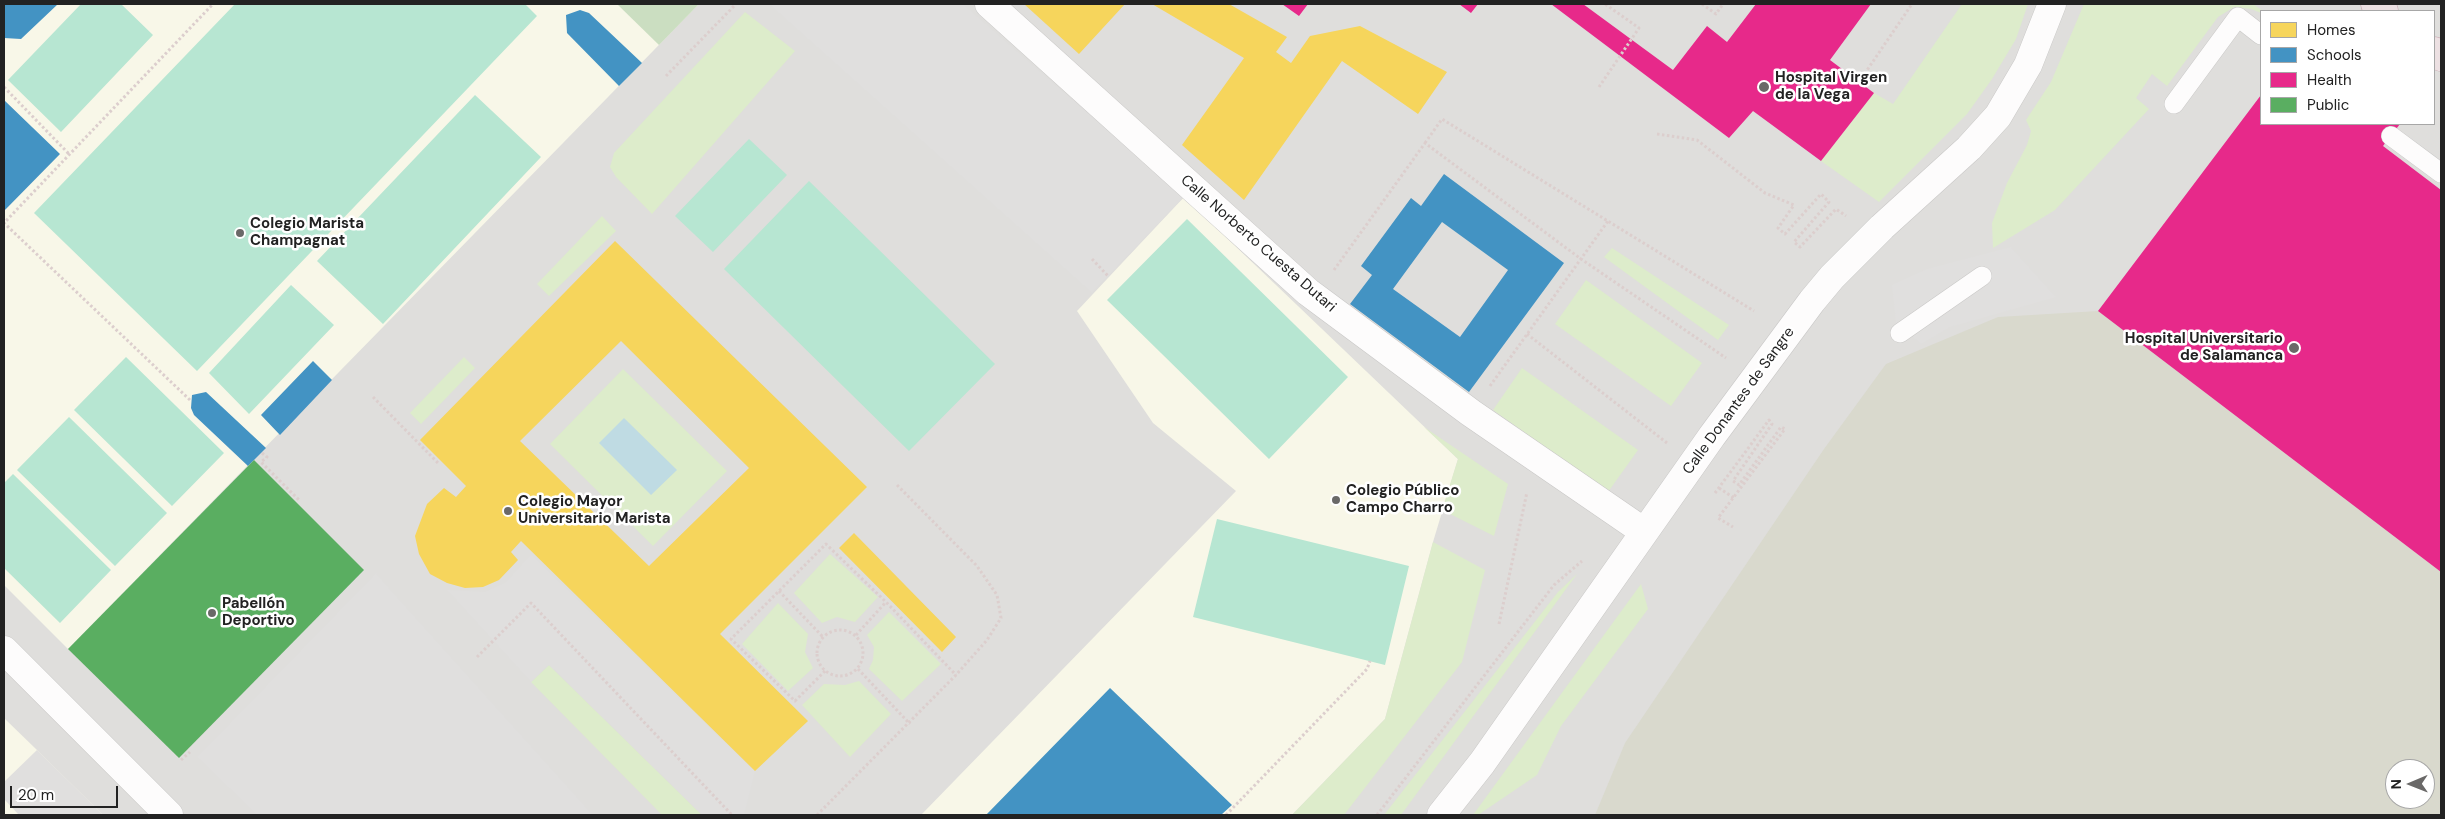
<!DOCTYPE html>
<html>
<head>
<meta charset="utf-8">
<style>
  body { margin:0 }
  #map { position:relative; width:2445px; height:819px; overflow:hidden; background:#f0eeeb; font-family:"DM Sans",sans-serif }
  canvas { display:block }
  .frame { position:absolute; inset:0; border:5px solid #222; pointer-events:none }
  .legend { position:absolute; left:2260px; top:10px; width:175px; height:115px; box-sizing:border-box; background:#fff; border:1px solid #a7a7a7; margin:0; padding:6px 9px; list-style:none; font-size:15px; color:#222 }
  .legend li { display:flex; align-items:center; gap:10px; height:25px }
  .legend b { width:25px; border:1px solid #a7a7a7 }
  .north { position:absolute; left:2385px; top:759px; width:50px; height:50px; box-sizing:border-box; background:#fff; border:1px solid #a7a7a7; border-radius:50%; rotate:269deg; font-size:14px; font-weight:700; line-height:20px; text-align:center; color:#222 }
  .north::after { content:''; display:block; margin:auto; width:18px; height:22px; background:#6a6968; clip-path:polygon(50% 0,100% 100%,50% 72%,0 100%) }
  .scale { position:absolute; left:10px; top:786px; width:108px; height:22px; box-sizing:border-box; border:2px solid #222; border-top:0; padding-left:6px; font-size:15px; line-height:18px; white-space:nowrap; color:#222; -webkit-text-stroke:4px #fff; paint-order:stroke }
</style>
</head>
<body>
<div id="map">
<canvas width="2445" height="819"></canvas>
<div class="frame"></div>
<ul class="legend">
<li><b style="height:14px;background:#f6d55c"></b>Homes</li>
<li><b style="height:14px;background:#4393c3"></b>Schools</li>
<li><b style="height:14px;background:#e7298a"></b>Health</li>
<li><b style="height:14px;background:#5aae61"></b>Public</li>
</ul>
<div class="north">N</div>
<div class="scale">20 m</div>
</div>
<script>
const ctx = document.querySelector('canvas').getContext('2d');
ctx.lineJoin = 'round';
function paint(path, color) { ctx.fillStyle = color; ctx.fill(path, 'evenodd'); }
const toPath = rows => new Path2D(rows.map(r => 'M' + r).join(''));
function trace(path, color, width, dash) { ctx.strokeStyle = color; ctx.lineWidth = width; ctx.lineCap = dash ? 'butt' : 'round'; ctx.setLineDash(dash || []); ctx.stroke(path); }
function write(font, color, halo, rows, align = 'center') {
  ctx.font = font + ' "DM Sans",sans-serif'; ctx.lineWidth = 5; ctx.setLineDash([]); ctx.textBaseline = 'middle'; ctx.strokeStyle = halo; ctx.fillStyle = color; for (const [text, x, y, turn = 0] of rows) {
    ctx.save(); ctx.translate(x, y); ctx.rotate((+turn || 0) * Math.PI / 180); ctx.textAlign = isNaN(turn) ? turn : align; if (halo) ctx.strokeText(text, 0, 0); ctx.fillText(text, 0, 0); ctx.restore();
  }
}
paint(toPath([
  [4,4,2441,4,2441,815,4,815],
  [2261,11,2434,11,2434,124,2261,124],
  [2395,769,2425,769,2425,799,2395,799]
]), '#dfdedc');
paint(toPath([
  [4,4,699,4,68,649,4,585],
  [1184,197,1458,459,1433,542,1385,719,1292,815,921,815,1236,491,1153,423,1077,311],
  [4,718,37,750,103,815,4,815]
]), '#f8f7e8');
paint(toPath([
  [2098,311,2441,572,2441,815,1595,815,1625,743,1824,449,1886,364,1998,317],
  [2395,769,2425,769,2425,799,2395,799]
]), '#d9d9cd');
paint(toPath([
  [1962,4,2028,4,2016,39,1992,79,1967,114,1879,202,1821,161,1874,93,1893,104],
  [2084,4,2253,4,2263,11,2261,13,2251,9,2234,7,2218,17,2167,86,2152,74,2136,98,2149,109,2055,210,1993,248,1992,223,2007,183,2027,145,2031,131,2026,120,2051,82],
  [745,12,795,51,652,214,616,177,610,167,614,153],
  [602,216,616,231,549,296,537,284],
  [1612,248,1729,325,1718,340,1604,257],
  [1586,280,1702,363,1671,406,1555,324],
  [464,357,475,368,421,424,410,413],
  [1522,368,1638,450,1608,492,1493,410],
  [623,369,727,471,653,546,550,444],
  [1424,427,1508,484,1494,536,1442,510,1458,459],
  [1433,542,1485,570,1462,662,1344,815,1292,815,1385,719],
  [830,554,878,597,855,622,837,617,822,623,794,593],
  [1577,574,1401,815,1384,815,1558,592],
  [1641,584,1648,609,1561,726,1537,775,1478,815,1473,815],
  [778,603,808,634,805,652,813,668,788,691,742,644],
  [889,612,941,664,902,701,869,669,873,660,874,647,867,635],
  [549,665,702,815,662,815,531,682],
  [859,681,891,714,850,757,802,705,824,684,845,685]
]), '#ddeccb');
paint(toPath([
  [617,4,699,4,659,45]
]), '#cbdec1');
paint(toPath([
  [81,4,121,4,153,35,61,132,8,80],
  [235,4,525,4,537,16,197,371,34,213],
  [475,95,541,157,383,324,317,261],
  [749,139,787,175,713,252,675,216],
  [809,181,995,364,909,451,724,269],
  [1187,219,1348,377,1269,459,1107,300],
  [291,285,334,325,249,414,209,373],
  [126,357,224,453,172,506,74,410],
  [69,417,167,513,115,566,17,470],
  [13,474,111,570,60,623,4,568,4,483],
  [1217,519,1409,566,1385,665,1193,617]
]), '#b7e6d2');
paint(toPath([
  [769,4,963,4,1184,197,1092,293],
  [2011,247,2056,297,1950,327,1921,344,1896,323,1892,285,1927,269],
  [531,554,755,771,744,815,702,815,549,665,531,682,447,590,485,592,505,583],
  [376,573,388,587,593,815,257,815,197,757],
  [37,750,103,815,19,815,4,799,4,782]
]), '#e0dfde');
paint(toPath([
  [624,418,677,470,651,495,599,443]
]), '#bfdbe3');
paint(toPath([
  [1024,4,1125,4,1079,54],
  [1152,4,1229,4,1287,37,1276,52,1291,63,1310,36,1360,26,1447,72,1418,114,1342,61,1244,200,1182,145,1244,58],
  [615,241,867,487,720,634,808,721,755,771,521,541,511,552,518,560,499,580,483,587,465,588,447,583,430,574,419,554,415,536,427,504,444,488,456,497,466,486,420,440],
  [621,341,749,468,649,566,520,441],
  [854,533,956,637,942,652,839,548]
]), '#f6d55c');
paint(toPath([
  [4,4,58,4,21,39,4,38],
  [580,10,589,13,642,63,619,86,567,33,566,15],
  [4,100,60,154,4,211],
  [1444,174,1564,263,1469,392,1350,304,1372,275,1361,266,1411,198,1421,206],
  [1442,222,1508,270,1460,337,1393,289],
  [313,361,332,380,280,435,261,415],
  [206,392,266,448,248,466,194,415,191,408,192,395],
  [1110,688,1232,805,1221,815,986,815]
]), '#4393c3');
paint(toPath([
  [1282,4,1308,4,1299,16],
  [1459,4,1478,4,1471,13],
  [1551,4,1583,4,1673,70,1707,26,1727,42,1756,4,1871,4,1830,60,1874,93,1821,161,1753,111,1729,138],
  [2261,95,2261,124,2400,124,2383,146,2441,190,2441,572,2098,311]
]), '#e7298a');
paint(toPath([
  [254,460,364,570,179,758,68,649]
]), '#5aae61');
const lane = toPath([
  [2174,104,2238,17,2261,35],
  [2391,136,2441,173],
  [1900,333,1982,276]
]);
const street = toPath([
  [989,4,1308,292,1471,413,1643,531],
  [4,650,169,815],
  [1441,815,1482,763,1712,436,1812,301,1832,277,1882,227,1969,148,1998,116,2028,65,2052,4]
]);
const highway = toPath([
  [2375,4,2384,11],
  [2434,51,2441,57]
]);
trace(lane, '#c9c8c7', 20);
trace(street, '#c9c8c7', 29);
trace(highway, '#c5a2ac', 29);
trace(toPath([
  [1702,4,1716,14,1723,4],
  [666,76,736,4],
  [1859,82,1912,4],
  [4,87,69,154],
  [1599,87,1639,28,1605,4],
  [1657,134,1697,140,1765,193,1794,205,1778,228,1785,234,1821,194,1829,202,1794,242,1800,247,1836,209,1846,216],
  [1425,143,1442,119,1754,311],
  [1092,259,1109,277],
  [1334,270,1425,143,1581,259,1726,358],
  [1527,334,1667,443],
  [1490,386,1608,221],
  [373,397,439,464],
  [190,400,4,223,213,4],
  [262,453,267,457,261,462,299,500],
  [1719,488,1734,498],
  [1715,493,1769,420,1772,424,1733,481,1739,485,1781,427,1785,429,1718,518,1733,527],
  [779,591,823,637],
  [1499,624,1527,492],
  '817 653a23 23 0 1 1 46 0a23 23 0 1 1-46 0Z',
  [856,635,886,602],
  [477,657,531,603,732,815],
  [858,669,910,724],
  [825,671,795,701,731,639,826,544,886,602,956,675],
  [181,760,190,752],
  [817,815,956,675,987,640,1001,618,997,595,977,566,896,484],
  [1226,815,1367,669,1370,661],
  [1377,815,1554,585,1582,561]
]), '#dccecd', 3, [2.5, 2.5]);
trace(lane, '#fdfcfc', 19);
trace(street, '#fdfcfc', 28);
trace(highway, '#ece0e2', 28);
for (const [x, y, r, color] of [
  [1764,87,6,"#6a6968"],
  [240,233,5,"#6a6968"],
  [2294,348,6,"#6a6968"],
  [1336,500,5,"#6a6968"],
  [508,511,5,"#6a6968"],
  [212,613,5,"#6a6968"]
]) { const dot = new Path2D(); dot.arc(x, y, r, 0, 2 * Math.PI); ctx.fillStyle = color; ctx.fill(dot); trace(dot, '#fff', 2); }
write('bold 15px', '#222', '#fff', [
  ["Hospital Virgen",1775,78],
  ["de la Vega",1775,95],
  ["Colegio Marista",250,224],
  ["Champagnat",250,241],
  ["Hospital Universitario",2283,339,"right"],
  ["de Salamanca",2283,356,"right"],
  ["Colegio Público",1346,491],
  ["Campo Charro",1346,508],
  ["Colegio Mayor",518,502],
  ["Universitario Marista",518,519],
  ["Pabellón",222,604],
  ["Deportivo",222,621]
], 'left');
write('15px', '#222', '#fff', [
  ["Calle Norberto Cuesta Dutari",1258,244,41],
  ["Calle Donantes de Sangre",1739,401,-54]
]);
</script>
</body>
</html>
